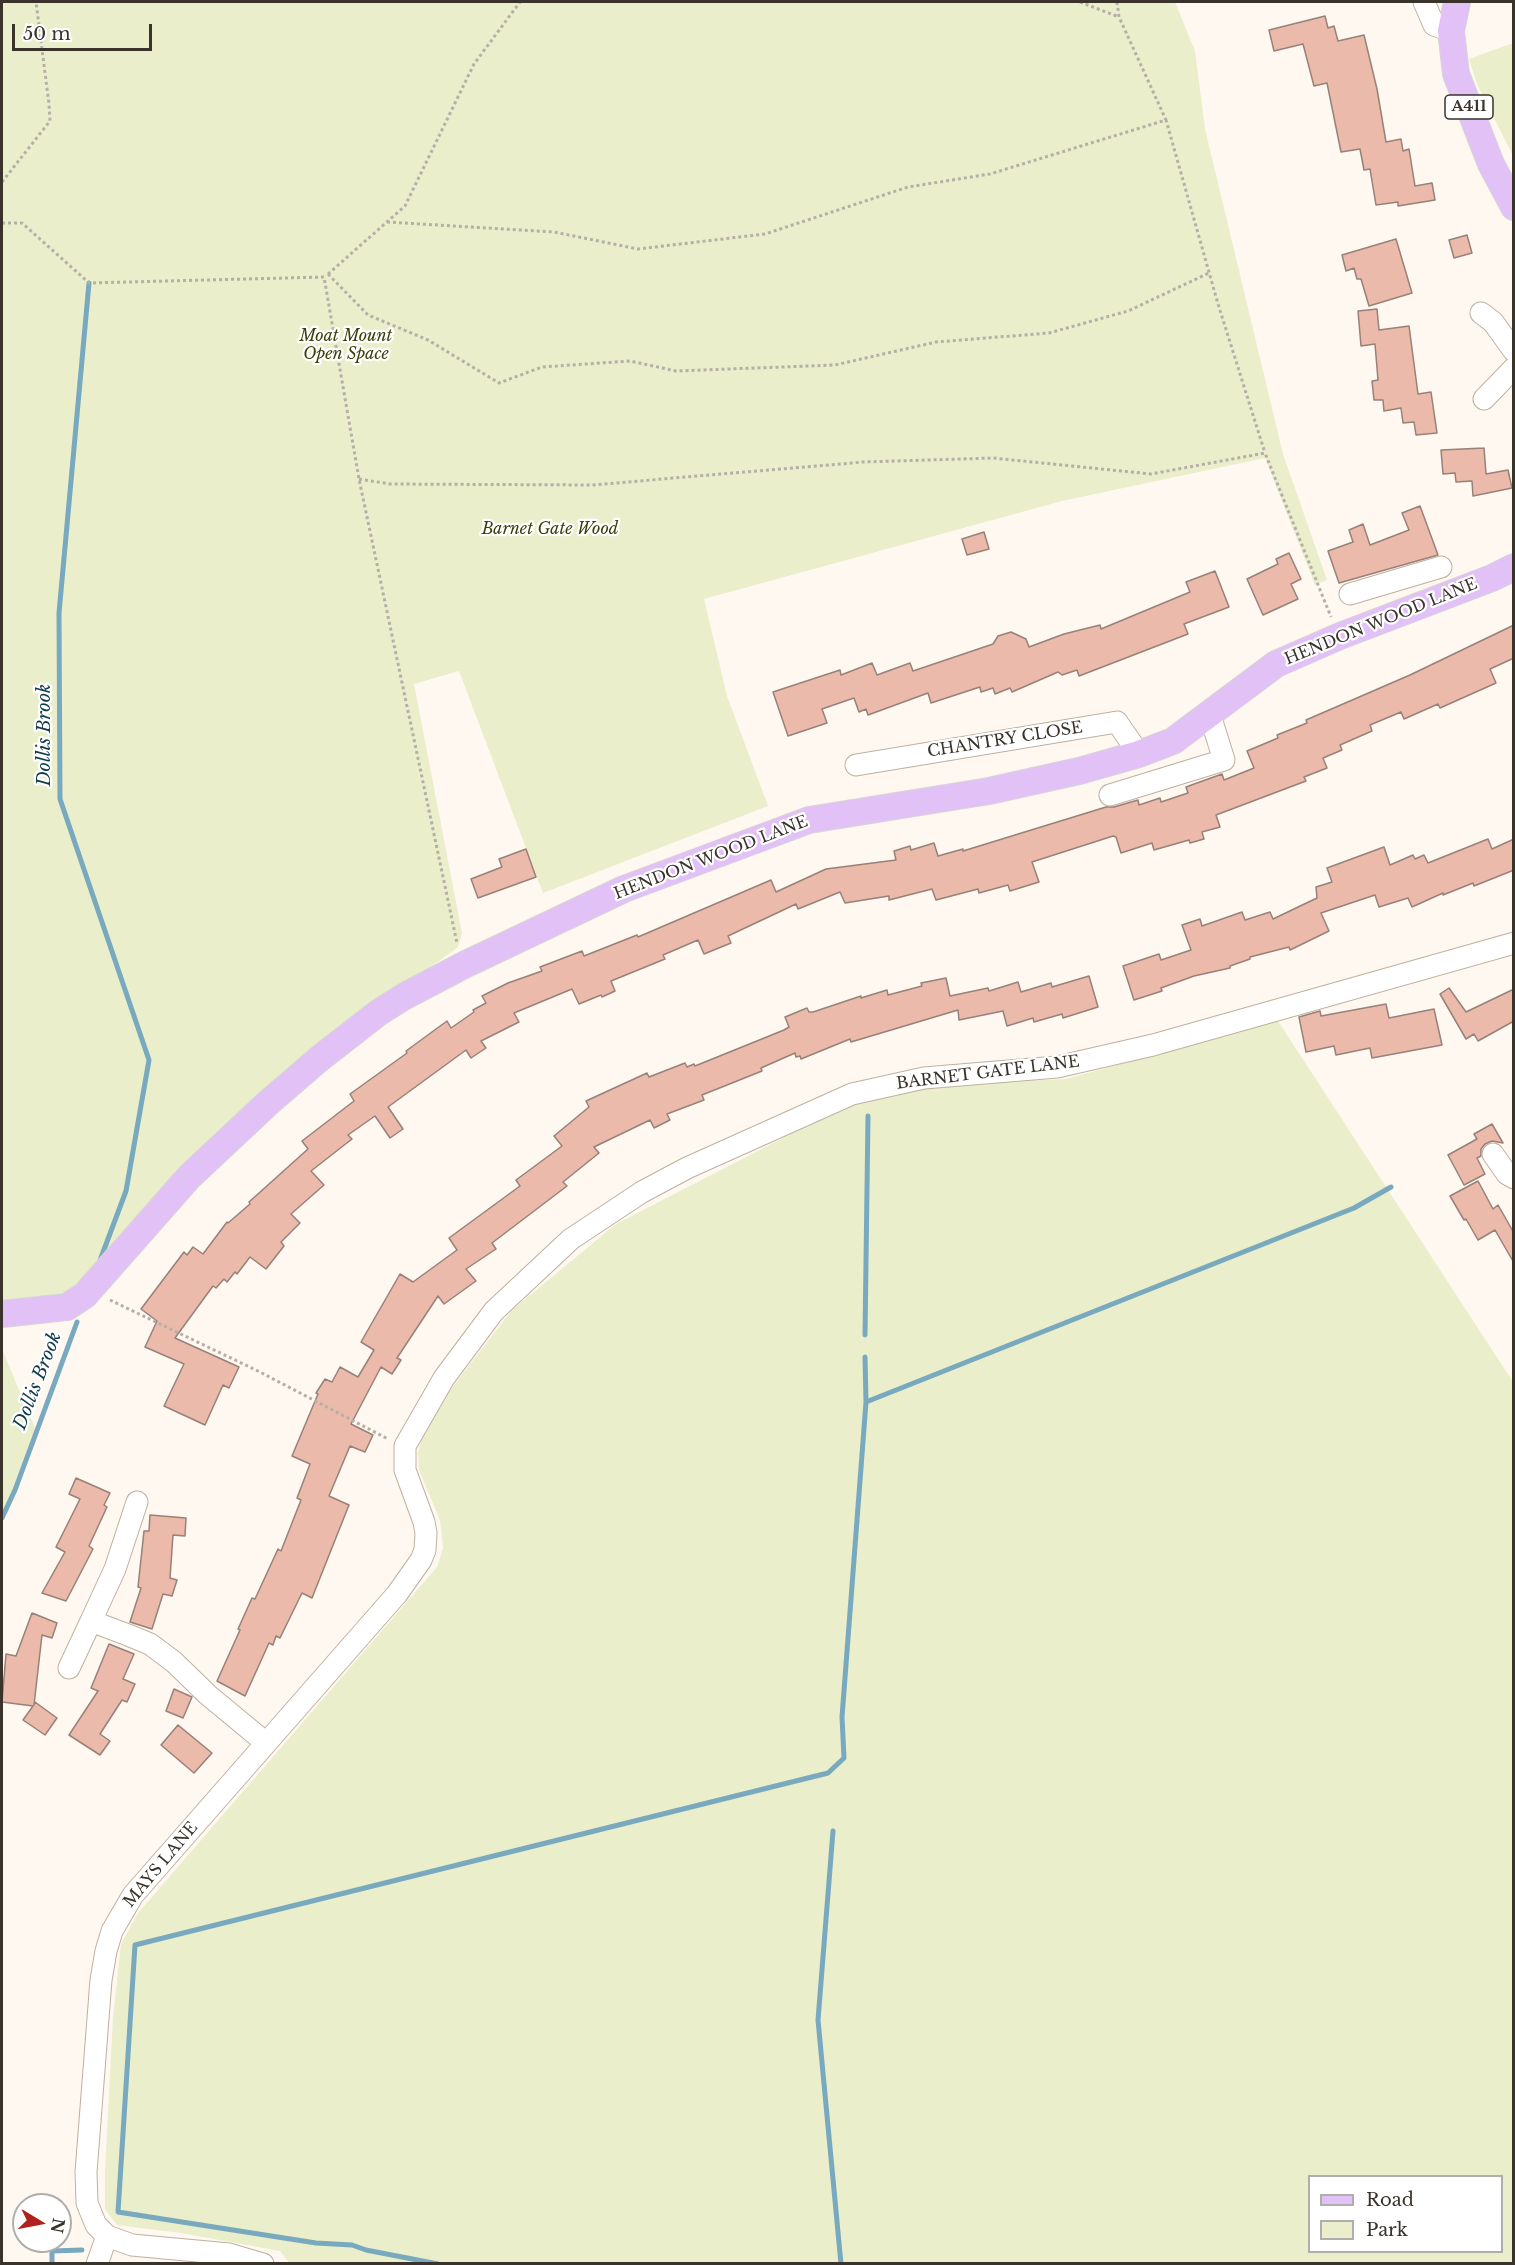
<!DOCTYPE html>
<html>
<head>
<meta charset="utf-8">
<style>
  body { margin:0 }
  #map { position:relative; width:1515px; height:2265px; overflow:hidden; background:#fff8f1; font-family:"Libre Baskerville",serif }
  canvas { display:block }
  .frame { position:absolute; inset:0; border:3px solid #39332c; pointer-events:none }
  .legend { position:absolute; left:1308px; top:2175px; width:195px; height:78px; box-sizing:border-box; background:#fff; border:2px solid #b0adab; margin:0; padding:8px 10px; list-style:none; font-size:18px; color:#39332c }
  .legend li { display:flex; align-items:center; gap:12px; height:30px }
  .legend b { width:30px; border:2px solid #b0adab }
  .north { position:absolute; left:12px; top:2193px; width:60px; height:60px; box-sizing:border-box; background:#fff; border:2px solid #b0adab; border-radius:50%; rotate:100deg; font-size:16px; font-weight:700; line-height:24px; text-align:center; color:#39332c }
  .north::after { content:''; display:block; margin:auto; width:21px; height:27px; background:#b0201c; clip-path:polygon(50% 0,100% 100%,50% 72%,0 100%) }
  .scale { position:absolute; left:12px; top:24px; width:140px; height:27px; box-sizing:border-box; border:3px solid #39332c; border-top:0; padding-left:8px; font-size:18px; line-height:21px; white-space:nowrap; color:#39332c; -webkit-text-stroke:4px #fff; paint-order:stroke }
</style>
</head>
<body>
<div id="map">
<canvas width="1515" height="2265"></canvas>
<div class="frame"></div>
<ul class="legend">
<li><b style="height:8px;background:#e2c1f7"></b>Road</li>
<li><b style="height:16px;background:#eaeecb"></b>Park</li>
</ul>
<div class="north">N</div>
<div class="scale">50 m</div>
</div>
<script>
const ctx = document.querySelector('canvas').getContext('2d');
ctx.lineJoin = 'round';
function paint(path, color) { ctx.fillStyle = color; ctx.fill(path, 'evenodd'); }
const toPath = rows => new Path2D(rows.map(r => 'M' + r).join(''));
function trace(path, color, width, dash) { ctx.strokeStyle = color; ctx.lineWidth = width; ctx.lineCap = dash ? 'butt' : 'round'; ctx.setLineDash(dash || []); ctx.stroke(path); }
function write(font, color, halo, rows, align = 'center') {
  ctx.font = font + ' "Libre Baskerville",serif'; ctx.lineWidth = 4.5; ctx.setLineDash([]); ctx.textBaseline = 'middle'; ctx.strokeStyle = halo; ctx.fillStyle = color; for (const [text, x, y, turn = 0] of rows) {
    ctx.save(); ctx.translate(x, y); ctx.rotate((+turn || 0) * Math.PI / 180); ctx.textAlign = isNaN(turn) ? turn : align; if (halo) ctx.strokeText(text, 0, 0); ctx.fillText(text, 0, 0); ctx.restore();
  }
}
paint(toPath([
  [2,2,1175,2,1195,51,1205,129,1283,454,1327,580,1315,585,1265,458,1062,501,704,599,727,696,768,806,543,893,459,671,414,684,462,933,458,947,375,1008,85,1295,2,1314],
  [1513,43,1514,43,1513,156,1477,84,1469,59],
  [1278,1021,1513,1382,1513,2263,290,2264,280,2251,181,2233,117,2225,105,2209,105,2170,113,2017,121,1944,138,1913,437,1567,443,1548,440,1520,419,1470,418,1453,424,1429,451,1389,511,1311,616,1224,841,1108,923,1086,1066,1079],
  [1310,2176,1502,2176,1502,2252,1310,2252],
  [2,1349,38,1435,2,1518]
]), '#eaeecb');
trace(toPath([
  [89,283,59,613,60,799,149,1060,126,1191,99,1263],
  [865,1335,868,1116],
  [865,1357,866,1402],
  [2,1518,15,1490,77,1322],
  [833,1831,818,2020,841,2264],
  [52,2264,52,2251,82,2250],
  [438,2264,366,2250,352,2245,316,2243,118,2212,135,1945,828,1773,844,1758,842,1717,866,1402,1354,1208,1391,1187]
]), '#78a9be', 5);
const building = toPath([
  [1325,16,1328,28,1334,26,1338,41,1364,35,1377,89,1386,142,1401,139,1403,151,1409,149,1415,186,1432,183,1435,200,1398,206,1398,202,1376,205,1370,169,1364,170,1360,149,1341,152,1327,83,1314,86,1303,44,1274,51,1269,30,1325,16],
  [1467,235,1472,253,1454,258,1449,240,1467,235],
  [1396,239,1412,293,1369,306,1361,279,1357,279,1354,268,1346,271,1342,255,1396,239],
  [1377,309,1379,330,1409,326,1418,394,1431,392,1437,433,1416,435,1414,422,1403,423,1401,408,1384,411,1383,400,1374,400,1372,381,1378,380,1375,344,1361,346,1358,311,1377,309],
  [1484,448,1486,474,1508,470,1512,488,1473,496,1472,481,1456,482,1455,473,1443,474,1441,450,1484,448],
  [1420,506,1438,555,1339,583,1328,551,1353,542,1349,530,1363,524,1370,545,1409,530,1402,513,1420,506],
  [984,532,989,549,967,555,962,539,984,532],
  [1289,553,1301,579,1291,584,1298,599,1263,615,1247,579,1278,564,1276,559,1289,553],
  [1215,571,1229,607,1184,624,1188,634,1079,676,1077,670,1062,675,1058,672,1012,692,1010,688,995,694,993,688,981,692,980,687,931,703,928,693,868,715,866,709,859,712,854,698,822,709,827,723,788,736,773,692,840,670,841,675,872,663,877,675,910,663,913,671,993,644,998,636,1011,632,1026,639,1029,647,1064,634,1100,625,1101,629,1190,592,1186,582,1215,571],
  [1514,625,1514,658,1490,669,1496,683,1440,708,1438,704,1404,719,1401,712,1370,725,1372,731,1340,745,1342,750,1323,758,1327,768,1304,777,1306,781,1216,815,1220,827,1202,832,1204,839,1190,843,1189,840,1154,850,1152,843,1121,853,1116,837,1113,836,1032,862,1039,882,1010,891,1008,885,979,893,978,889,936,900,932,889,889,900,889,896,845,903,840,892,798,909,796,904,728,936,731,943,704,954,698,940,663,955,665,959,611,981,615,991,602,997,601,995,579,1004,572,989,514,1013,519,1022,481,1041,486,1048,471,1058,466,1050,388,1107,403,1129,390,1138,375,1116,348,1135,352,1139,311,1171,324,1185,291,1214,300,1223,281,1242,284,1246,266,1269,250,1257,237,1274,235,1272,227,1282,224,1279,216,1288,213,1286,175,1338,239,1367,229,1388,223,1385,205,1425,164,1406,184,1364,145,1347,157,1321,141,1309,184,1252,187,1255,193,1247,203,1254,227,1222,228,1223,250,1204,249,1202,308,1149,302,1141,354,1101,350,1094,407,1053,406,1051,447,1021,451,1028,474,1012,473,1010,486,1003,482,996,508,983,542,971,540,967,582,951,584,956,637,935,638,937,771,880,776,892,826,869,896,860,894,851,910,846,911,850,934,843,938,856,963,849,963,851,1106,807,1114,807,1138,800,1139,805,1160,798,1161,802,1188,793,1186,787,1222,774,1224,780,1254,768,1247,751,1278,738,1277,735,1307,723,1306,720,1410,675,1514,625],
  [1488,839,1492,849,1514,839,1514,870,1474,886,1473,883,1443,895,1443,893,1412,907,1408,898,1379,907,1375,895,1321,913,1329,931,1290,950,1289,947,1250,957,1250,959,1230,966,1230,968,1194,976,1161,988,1162,991,1134,1000,1123,966,1159,954,1161,960,1191,950,1182,925,1200,919,1202,926,1242,912,1245,920,1270,912,1273,919,1317,898,1316,887,1332,882,1327,868,1384,847,1390,865,1413,855,1415,859,1424,855,1428,863,1488,839],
  [526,849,536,877,478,898,471,879,502,867,499,859,526,849],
  [1089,976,1098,1007,1063,1018,1062,1014,1034,1022,1033,1018,1007,1026,1003,1011,959,1020,958,1010,851,1042,850,1039,801,1059,800,1056,796,1057,795,1053,761,1068,762,1071,702,1095,704,1100,667,1114,670,1120,654,1128,650,1120,594,1147,599,1153,563,1182,567,1186,492,1243,496,1249,466,1269,476,1281,444,1304,438,1296,397,1358,401,1360,392,1374,381,1367,351,1424,373,1435,365,1452,350,1446,329,1496,349,1505,312,1598,302,1593,280,1638,276,1636,273,1645,269,1643,245,1696,217,1681,240,1630,238,1629,252,1598,255,1599,278,1549,281,1551,301,1500,297,1498,310,1464,292,1456,318,1394,316,1393,325,1379,332,1382,340,1367,358,1377,374,1350,361,1342,400,1274,413,1282,457,1250,449,1238,520,1186,516,1180,562,1146,554,1136,589,1107,586,1101,647,1073,649,1077,685,1063,687,1067,694,1064,695,1066,784,1030,789,1027,785,1017,807,1008,809,1012,813,1012,861,996,861,998,887,990,888,995,922,986,921,983,946,978,950,996,988,988,989,991,1018,982,1021,992,1051,983,1052,987,1089,976],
  [1449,988,1466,1012,1514,989,1514,1021,1478,1041,1474,1034,1466,1039,1440,994,1449,988],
  [1386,1004,1389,1018,1434,1009,1442,1045,1372,1058,1370,1048,1336,1055,1334,1046,1306,1052,1299,1017,1320,1011,1321,1016,1386,1004],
  [1492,1124,1503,1143,1492,1141,1485,1144,1481,1149,1481,1156,1477,1158,1485,1174,1464,1185,1448,1155,1477,1139,1474,1134,1492,1124],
  [1478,1181,1493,1209,1498,1205,1514,1233,1514,1263,1495,1230,1478,1240,1466,1219,1464,1220,1450,1196,1478,1181],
  [76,1478,110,1493,104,1505,107,1507,89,1546,93,1549,66,1601,42,1593,65,1552,56,1547,80,1499,69,1494,76,1478],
  [150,1515,186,1518,185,1536,173,1535,170,1578,177,1580,172,1596,163,1594,152,1629,130,1622,141,1588,138,1587,144,1531,149,1531,150,1515],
  [32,1613,57,1623,52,1638,42,1635,34,1705,35,1702,57,1718,45,1735,23,1720,33,1706,2,1702,6,1654,16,1656,32,1613],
  [109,1644,134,1654,123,1679,135,1684,127,1702,122,1700,100,1734,110,1741,100,1755,69,1735,98,1691,91,1688,109,1644],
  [174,1689,192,1697,183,1718,166,1711,174,1689],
  [178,1725,212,1753,194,1773,161,1745,178,1725]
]);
paint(building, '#ebbaaa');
trace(building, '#978179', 1.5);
const minor = toPath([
  [1424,2,1434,25,1451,31],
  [1481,313,1493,322,1514,351],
  [1484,399,1514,368],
  [1350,594,1441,567],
  [856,765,1117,722,1139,754],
  [1110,795,1224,760,1209,712],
  [1493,1154,1507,1174,1514,1178],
  [91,1621,115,1569,137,1502],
  [69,1668,91,1621,128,1635,150,1644,174,1662,208,1695,266,1743],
  [97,2264,107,2236],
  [263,2264,229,2254,132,2245,107,2236,96,2225,87,2203,86,2172,101,1980,106,1951,112,1931,133,1895,397,1594,421,1560,425,1550,426,1533,424,1522,405,1470,405,1446,444,1378,494,1311,571,1239,642,1192,687,1168,852,1094,924,1078,1057,1067,1153,1045,1514,943]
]);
const major = toPath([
  [1457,2,1451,31,1456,74,1491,164,1514,207],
  [2,1314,67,1307,85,1295,189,1177,268,1103,319,1059,378,1013,405,996,464,965,624,889,809,820,989,791,1079,771,1139,754,1173,741,1276,664,1340,636,1492,578,1514,567]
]);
trace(minor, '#bfb09f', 23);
trace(major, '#d7d6d5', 28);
trace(toPath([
  [1080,2,1119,17],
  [1117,2,1119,17,1166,120],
  [2,182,50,121,49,104,36,2],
  [387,222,554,232,638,249,765,234,908,187,990,174,1166,120,1218,304,1265,453],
  [2,223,22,223,89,283,324,277,359,479,457,943],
  [328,274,368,315,428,340,499,383,542,367,630,361,676,371,835,365,936,342,1049,333,1128,311,1209,273],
  [328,274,405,206,474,64,520,2],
  [359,479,390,484,592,485,863,462,993,458,1151,474,1265,453,1331,617],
  [110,1300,260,1372,388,1439]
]), '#b6afa8', 3, [3, 3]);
trace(minor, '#fff', 21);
trace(major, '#e2c1f7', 26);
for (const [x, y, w] of [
  [1469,107,48]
]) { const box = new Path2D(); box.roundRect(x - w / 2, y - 12, w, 24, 4.5); ctx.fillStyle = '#fff'; ctx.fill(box); trace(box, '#39332c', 1.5); }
write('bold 15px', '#39332c', null, [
  ["A411",1469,107]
]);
write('italic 16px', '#3c3e08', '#fff', [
  ["Moat Mount",346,336],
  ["Open Space",346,354],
  ["Barnet Gate Wood",550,529]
]);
write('16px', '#39332c', '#fff', [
  ["HENDON WOOD LANE",1381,622,-22],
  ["CHANTRY CLOSE",1005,740,-9],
  ["HENDON WOOD LANE",711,858,-21],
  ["BARNET GATE LANE",988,1073,-7],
  ["MAYS LANE",161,1865,-50]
]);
write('italic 18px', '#0f3b4b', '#fff', [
  ["Dollis Brook",45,735,-90],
  ["Dollis Brook",38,1381,-69]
]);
</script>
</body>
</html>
